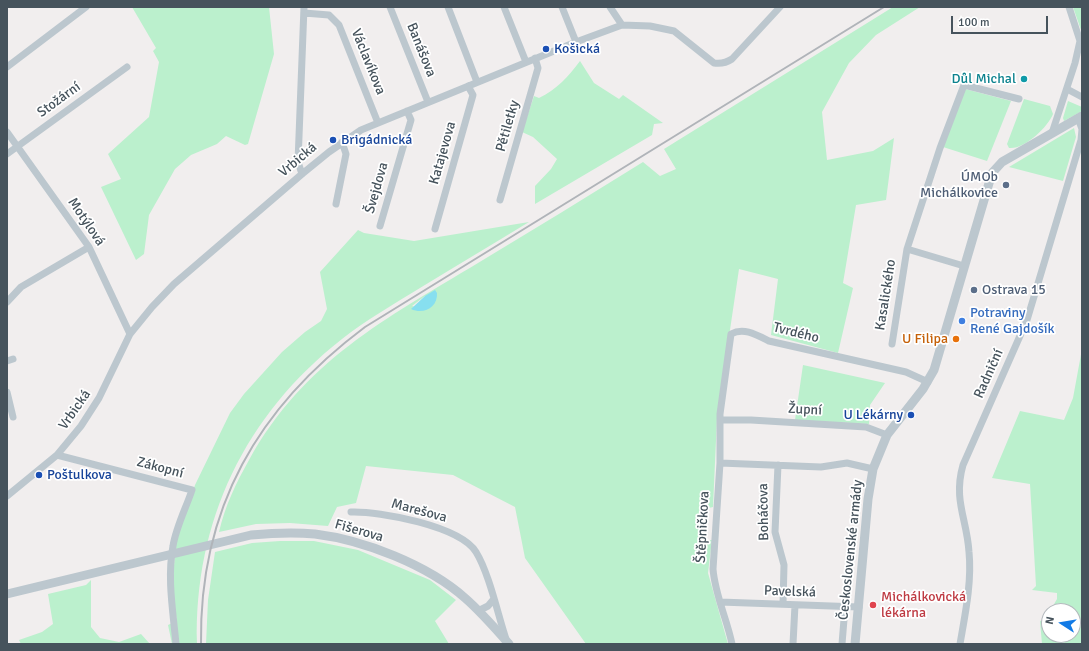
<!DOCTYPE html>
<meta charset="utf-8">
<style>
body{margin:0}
#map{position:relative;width:1089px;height:651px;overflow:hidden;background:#f1eeee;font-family:Signika,sans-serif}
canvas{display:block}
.frame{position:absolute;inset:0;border:8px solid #46535c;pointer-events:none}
.north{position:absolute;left:1041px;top:603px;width:40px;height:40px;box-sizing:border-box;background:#fff;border:1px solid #b5babe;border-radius:50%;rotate:282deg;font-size:11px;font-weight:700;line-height:16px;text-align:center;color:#46535c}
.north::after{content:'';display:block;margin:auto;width:14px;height:18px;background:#137be6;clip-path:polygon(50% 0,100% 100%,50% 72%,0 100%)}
.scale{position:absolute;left:951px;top:16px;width:97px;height:18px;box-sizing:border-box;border:2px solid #46535c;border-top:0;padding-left:5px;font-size:12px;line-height:14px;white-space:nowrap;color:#46535c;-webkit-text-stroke:3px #fff;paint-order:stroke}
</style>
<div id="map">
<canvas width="1089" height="651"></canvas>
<div class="frame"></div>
<div class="north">N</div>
<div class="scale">100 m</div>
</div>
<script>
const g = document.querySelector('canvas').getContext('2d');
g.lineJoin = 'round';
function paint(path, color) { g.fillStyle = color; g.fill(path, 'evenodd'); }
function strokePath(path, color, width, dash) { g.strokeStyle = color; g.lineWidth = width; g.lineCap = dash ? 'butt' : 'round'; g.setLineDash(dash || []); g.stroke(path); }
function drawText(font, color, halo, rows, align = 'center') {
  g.font = font + ' Signika,sans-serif'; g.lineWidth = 3.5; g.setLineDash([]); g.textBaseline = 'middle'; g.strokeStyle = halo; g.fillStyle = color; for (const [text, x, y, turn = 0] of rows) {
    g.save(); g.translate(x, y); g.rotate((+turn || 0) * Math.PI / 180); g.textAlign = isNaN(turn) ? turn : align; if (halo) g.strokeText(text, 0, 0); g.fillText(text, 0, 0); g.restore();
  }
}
paint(new Path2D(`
 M132,7H269L274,54L248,144L245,145L226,136L217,144L191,155L175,169L149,215L144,254L136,260L101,187L121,179L108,154L149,117L159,62L153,51L156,48Z
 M893,7H920L876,35L849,63L822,112L827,160L873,151L894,138L886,200L856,205L843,283L853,288L838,353L771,335L778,279L739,269L717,418L713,507L704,509V540H712L708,573L728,644H586L525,558L515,507L453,475L366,466L356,503L337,507L328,526L290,523L256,524L219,532C225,506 236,483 249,460C304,361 385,319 478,263C533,230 588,196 643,162L660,176L676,169L664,149ZM425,296L426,310L412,306Z
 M1073,7H1082V33Z
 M580,61L594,83L619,99L623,95L663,123L654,124L652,135L535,204V186L551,169L557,159L533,137L522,132L534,96L539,98C556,90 569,76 580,61Z
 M965,89L1011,101L987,161L943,147Z
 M1024,99L1050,106L1053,114C1048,127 1024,150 1009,148L1007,144Z
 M1068,101L1082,107V111L1064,121L1063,118Z
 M1074,128L1076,137L1063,181L1009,167Z
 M529,222C493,244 456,266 420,288C394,304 366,320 342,339C245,415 194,521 197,644H172L168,625L177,621L172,591L176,540L195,485L230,413L244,394L282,352L305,332L321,321L327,309L320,272L358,230L364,233L414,241Z
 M1082,349V644H1042L1040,621L1044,620L1049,612V635H1073V611H1050L1057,599V593L1032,590L1036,586L1030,484L992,478L1020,411L1064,420L1073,398Z
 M803,365L885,383L870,405L869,424L795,420Z
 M280,541H314L358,550L430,580L456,600L435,621L449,644H206L208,600L215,552L252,543Z
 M91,580V627L100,638L119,642L141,634L150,644H21L19,640L42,632L53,624L48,594L86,585Z`), '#bbf0cd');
paint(new Path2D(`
 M435,290L437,293C438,307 424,315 411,309L425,296Z`), '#87dfef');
strokePath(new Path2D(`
 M390,7L428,102
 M448,7L477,82
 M504,7L526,62
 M562,7L576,42
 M610,7L622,25
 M304,13L329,15L339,25L378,123
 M7,67L86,7
 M1067,89L1082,97
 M7,132L89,247L130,334
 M1052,133L1075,63L1080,41L1069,7
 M7,154L127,67
 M302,174L298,162L304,7
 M500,200L538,68L535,58
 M336,204L346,154L342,142
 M380,226L411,120L407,111
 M435,229L473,95L468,86
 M907,249L964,266
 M7,302L21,287L89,247
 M892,344L907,249L940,148L964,85L1019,99
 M7,361L13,359
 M7,392L13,417
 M720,420H751L866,427L887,435
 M57,455L192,490C186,508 176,527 173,546C167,578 173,611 176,644
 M720,463L821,467L847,463L873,469
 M778,465L775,532L784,565L783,604
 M7,496L57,455L81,426L99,398L130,334L152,307L174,284L302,174L329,152L361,130L576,42L622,25L650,26L674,31L714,63C721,64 726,63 732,59L780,7
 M351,512C380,511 460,526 476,552C489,573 498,615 506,639
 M720,602L859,607
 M478,611L488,606L493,600
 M732,644C727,619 715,595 713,569L720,463V414L731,334C744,327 757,335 769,341L906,372L928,382
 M793,644L795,605
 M842,644L845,607
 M960,644C965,615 972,582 969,552C967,519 953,500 963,465L1027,320L1081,140L1082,129L1078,118`), '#bcc7ce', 7);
strokePath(new Path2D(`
 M7,594L251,535C272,533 294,532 315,534C364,540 428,565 465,598C480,611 495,628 509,644
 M855,644L868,499L873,469L887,435L923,389L934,370L992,173L1002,162L1082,116`), '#bcc7ce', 9);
strokePath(new Path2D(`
 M201,644C199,508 258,407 365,327L884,7`), '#b0b4b9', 2);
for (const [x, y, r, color] of [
 [546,49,4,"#1a4fb4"],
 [1024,79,4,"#0f9aa8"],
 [333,140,4,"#1a4fb4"],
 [1006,185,4,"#5c6f8a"],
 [974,290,4,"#5c6f8a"],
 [962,321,4,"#3f7fe0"],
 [956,339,4,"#e8710a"],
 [911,415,4,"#1a4fb4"],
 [39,475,4,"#1a4fb4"],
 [873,605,4,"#e0444e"]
]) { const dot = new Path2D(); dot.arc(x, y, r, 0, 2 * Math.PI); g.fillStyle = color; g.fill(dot); strokePath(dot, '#fff', 1.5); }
drawText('14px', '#164399', '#fff', [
 ["Košická",554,49],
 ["Brigádnická",341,140],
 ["U Lékárny",903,415,"right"],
 ["Poštulkova",47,475]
], 'left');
drawText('14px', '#46535c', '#fff', [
 ["Banášova",421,50,68],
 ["Václavíkova",368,62,68],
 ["Stožární",59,100,-36],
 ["Pětiletky",508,126,-74],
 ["Katajevova",443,153,-74],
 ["Vrbická",298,160,-40],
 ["Švejdova",377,188,-74],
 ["Motýlová",86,222,56],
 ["Kasalického",886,295,-81],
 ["Tvrdého",796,333,14],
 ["Radniční",989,374,-66],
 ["Vrbická",75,410,-55],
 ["Župní",805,410,3],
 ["Zákopní",160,468,15],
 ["Marešova",419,511,15],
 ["Boháčova",764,512,-91],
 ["Štěpničkova",703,527,-87],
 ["Fišerova",359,531,16],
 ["Československé armády",851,550,-84],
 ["Pavelská",790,592,2]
]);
drawText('14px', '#0d838f', '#fff', [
 ["Důl Michal",1016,79]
], 'right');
drawText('14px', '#4e5e75', '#fff', [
 ["ÚMOb",998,177],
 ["Michálkovice",998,193],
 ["Ostrava 15",982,290,"left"]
], 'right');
drawText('14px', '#366cbe', '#fff', [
 ["Potraviny",970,313],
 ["René Gajdošík",970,329]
], 'left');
drawText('14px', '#c56008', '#fff', [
 ["U Filipa",948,339]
], 'right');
drawText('14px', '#be3a42', '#fff', [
 ["Michálkovická",881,597],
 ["lékárna",881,613]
], 'left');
</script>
